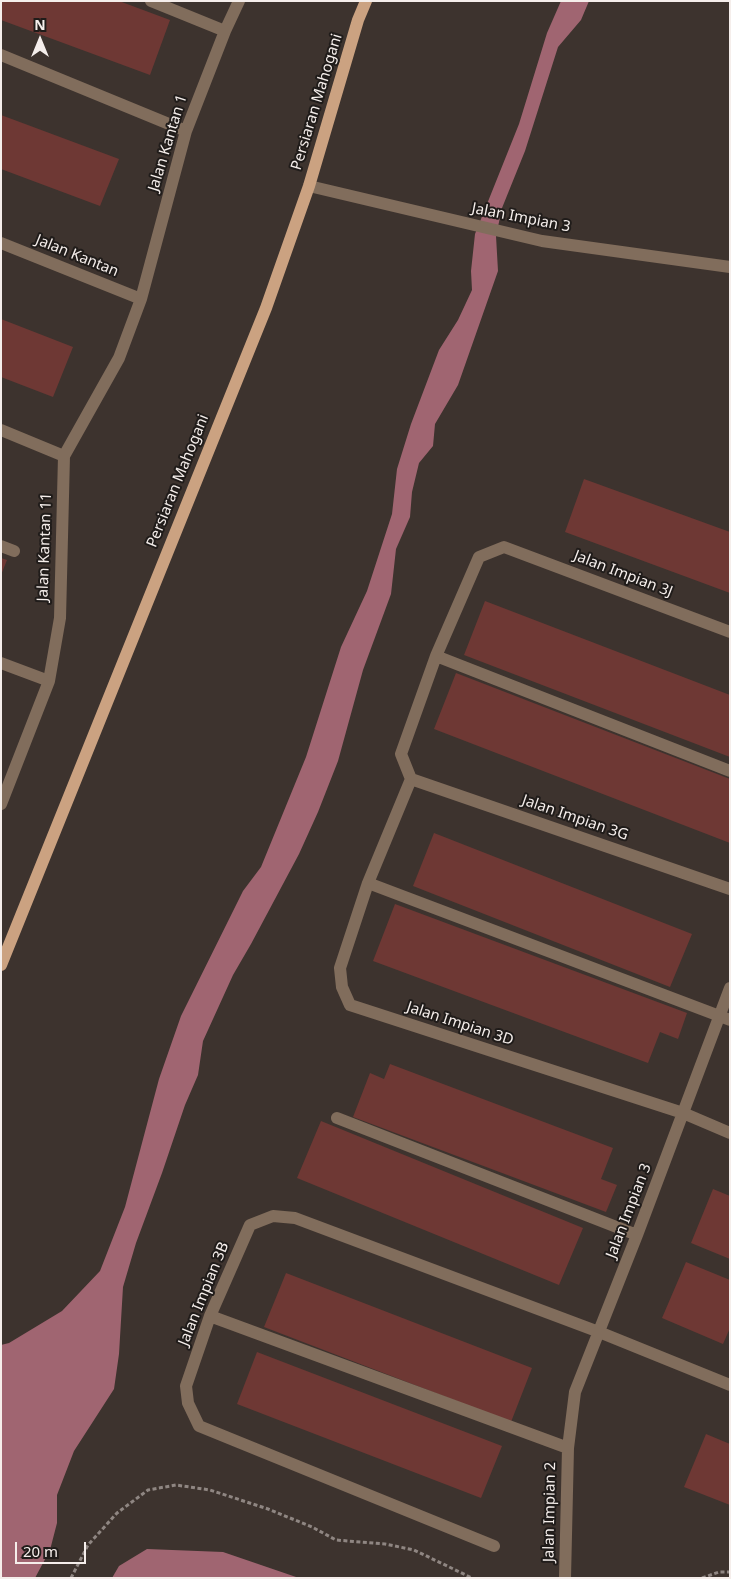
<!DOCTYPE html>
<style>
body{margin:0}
#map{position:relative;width:731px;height:1579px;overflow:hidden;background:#3d332e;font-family:"Noto Sans",sans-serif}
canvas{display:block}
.frame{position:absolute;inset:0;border:2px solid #f5eeeb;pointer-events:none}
.north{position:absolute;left:15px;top:15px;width:50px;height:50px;-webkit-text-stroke:4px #201c1a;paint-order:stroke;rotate:0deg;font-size:14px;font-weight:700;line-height:20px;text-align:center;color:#f5eeeb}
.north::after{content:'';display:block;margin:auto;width:18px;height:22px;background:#f5eeeb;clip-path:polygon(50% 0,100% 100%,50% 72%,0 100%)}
.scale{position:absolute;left:15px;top:1542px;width:71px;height:22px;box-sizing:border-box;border:2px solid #f5eeeb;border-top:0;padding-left:6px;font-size:15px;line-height:18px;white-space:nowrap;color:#f5eeeb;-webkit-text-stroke:4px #201c1a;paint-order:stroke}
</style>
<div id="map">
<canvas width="731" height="1579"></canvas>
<div class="frame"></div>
<div class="north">N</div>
<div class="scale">20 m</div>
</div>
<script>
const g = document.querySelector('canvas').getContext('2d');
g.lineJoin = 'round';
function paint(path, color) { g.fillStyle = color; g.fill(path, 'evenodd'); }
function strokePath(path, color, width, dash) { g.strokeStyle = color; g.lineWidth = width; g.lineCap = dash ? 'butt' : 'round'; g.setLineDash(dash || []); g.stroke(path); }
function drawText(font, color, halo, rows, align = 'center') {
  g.font = font + ' "Noto Sans",sans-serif'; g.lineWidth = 4; g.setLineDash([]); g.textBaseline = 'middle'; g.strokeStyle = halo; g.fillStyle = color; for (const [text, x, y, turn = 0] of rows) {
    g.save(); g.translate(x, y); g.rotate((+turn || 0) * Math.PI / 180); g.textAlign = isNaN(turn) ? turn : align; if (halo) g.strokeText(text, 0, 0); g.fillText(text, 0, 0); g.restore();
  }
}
paint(new Path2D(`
 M561,1H589L581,20L558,47L525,151L502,208L496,236L498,271L458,385L435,424L433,446L419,463L412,492L410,517L396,549L391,594L363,670L338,761L318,812L299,854L251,944L233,975L203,1041L198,1075L185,1105L162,1173L136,1243L123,1287L119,1354L114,1389L74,1451L57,1495V1523L50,1550L35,1578H1V1345L9,1343L62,1311L100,1271L125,1207L159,1079L181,1016L243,891L261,867L306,757L341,647L367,591L392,514L397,469L411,424L439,350L458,320L472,290L471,271L475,234L519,124L547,33Z
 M147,1549L223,1552L299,1578H112L119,1566Z`), '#a06571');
paint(new Path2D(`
 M1,1H119L170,20L150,75L1,20Z
 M1,115L119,159L100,206L1,169Z
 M1,319L73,347L53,397L1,377Z
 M584,479L730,532V593L565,532Z
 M1,558L7,560L1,575Z
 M485,601L730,695V757L464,655Z
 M456,673L730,779V843L434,729Z
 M434,833L692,934L670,987L413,886Z
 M395,904L687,1013L678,1039L660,1032L648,1063L373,961Z
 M390,1064L613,1148L601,1179L617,1185L606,1212L353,1117L370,1073L384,1079Z
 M321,1121L583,1228L559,1285L297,1178Z
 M713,1189L730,1196V1259L691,1243Z
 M686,1262L730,1280V1328L723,1344L662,1318Z
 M286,1273L532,1368L511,1422L264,1327Z
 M257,1352L502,1446L481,1498L237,1404Z
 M706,1434L730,1444V1505L684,1487Z`), '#6e3834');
strokePath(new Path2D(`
 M71,1578L88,1545L117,1513L148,1490L176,1485L210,1490L268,1509L312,1527L336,1540L385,1544L414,1550L472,1578
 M702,1578L719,1572H730`), '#8f8682', 3, [4, 2.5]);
strokePath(new Path2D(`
 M151,1L225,31
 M1,55L186,131
 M309,186L542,241L730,267
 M1,243L141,299
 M1,430L64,456
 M1,546L14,551
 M730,632L504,547L479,557L436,656L401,754L411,779L368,883L340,968L342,987L350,1005L683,1113L730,1133
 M436,656L730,771
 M1,663L49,681
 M411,779L730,889
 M1,804L49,681L60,618L64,456L119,358L141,299L186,131L225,31L239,1
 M368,883L730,1020
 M337,1118L637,1235
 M210,1316L568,1448
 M494,1546L199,1426L188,1403L186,1386L210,1316L250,1225L273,1216L295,1218L599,1332L730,1385
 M565,1578L568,1448L575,1392L637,1235L730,988`), '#816d5c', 12);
strokePath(new Path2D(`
 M1,965L266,308L309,186L358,20L366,1`), '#cba281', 12);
drawText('15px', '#f5eeeb', '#201c1a', [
 ["Persiaran Mahogani",317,102,-73],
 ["Jalan Kantan 1",168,143,-73],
 ["Jalan Impian 3",521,218,11],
 ["Jalan Kantan",77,256,22],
 ["Persiaran Mahogani",178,481,-68],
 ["Jalan Kantan 11",45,547,-88],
 ["Jalan Impian 3J",623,574,21],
 ["Jalan Impian 3G",575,818,19],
 ["Jalan Impian 3D",460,1024,18],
 ["Jalan Impian 3",629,1211,-69],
 ["Jalan Impian 3B",204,1294,-68],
 ["Jalan Impian 2",550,1512,-89]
]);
</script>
